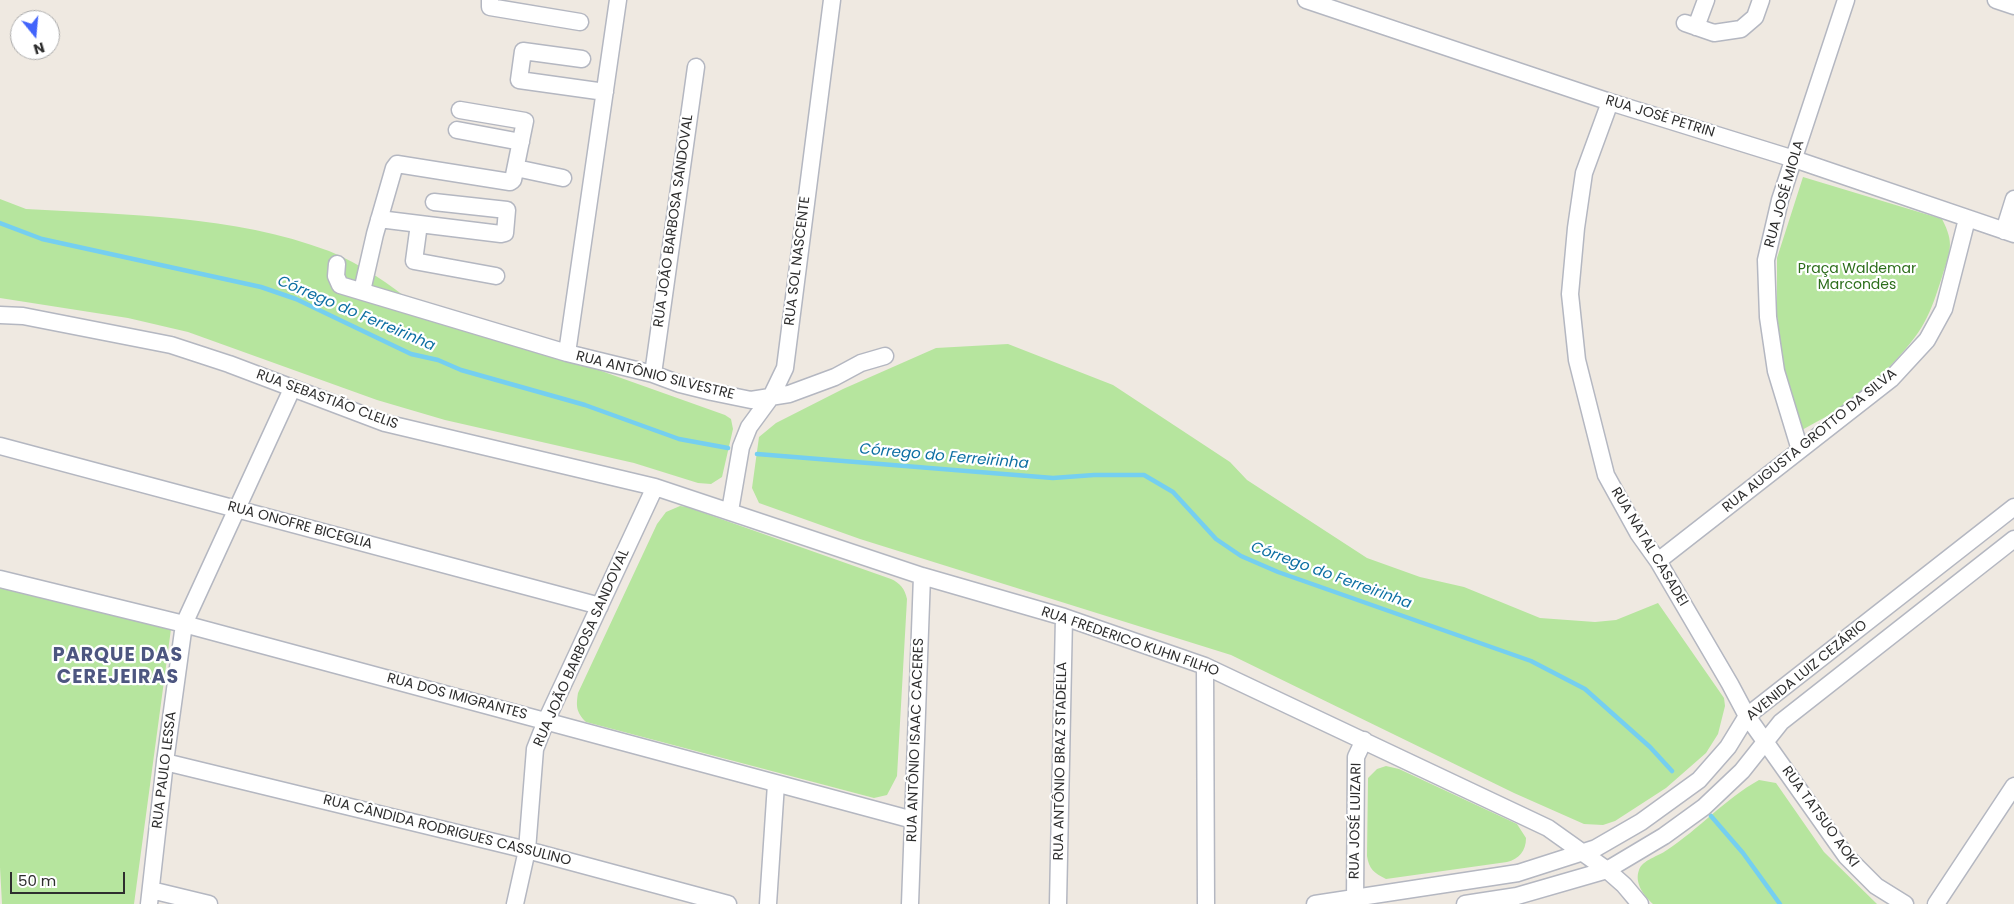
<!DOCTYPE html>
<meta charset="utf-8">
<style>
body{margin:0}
#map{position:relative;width:2014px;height:904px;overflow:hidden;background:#efe9e1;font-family:Poppins,sans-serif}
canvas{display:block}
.north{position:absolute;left:10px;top:10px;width:50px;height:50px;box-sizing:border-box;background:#fff;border:1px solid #ababab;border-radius:50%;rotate:163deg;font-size:14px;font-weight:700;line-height:20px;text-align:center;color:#2e2e2e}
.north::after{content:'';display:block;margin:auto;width:18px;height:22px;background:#4264fb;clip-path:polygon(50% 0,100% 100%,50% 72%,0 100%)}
.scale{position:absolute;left:10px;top:872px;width:115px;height:22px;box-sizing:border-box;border:2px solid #2e2e2e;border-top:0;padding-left:6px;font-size:15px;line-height:18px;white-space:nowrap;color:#2e2e2e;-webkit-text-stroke:4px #fff;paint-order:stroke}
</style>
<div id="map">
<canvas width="2014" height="904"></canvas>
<div class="north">N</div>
<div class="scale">50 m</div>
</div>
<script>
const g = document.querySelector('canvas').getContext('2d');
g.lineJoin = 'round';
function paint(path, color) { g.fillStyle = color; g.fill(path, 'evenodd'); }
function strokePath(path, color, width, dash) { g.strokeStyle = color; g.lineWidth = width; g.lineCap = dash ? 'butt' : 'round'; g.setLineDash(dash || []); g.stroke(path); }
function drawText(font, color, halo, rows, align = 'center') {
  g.font = font + ' Poppins,sans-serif'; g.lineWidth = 4.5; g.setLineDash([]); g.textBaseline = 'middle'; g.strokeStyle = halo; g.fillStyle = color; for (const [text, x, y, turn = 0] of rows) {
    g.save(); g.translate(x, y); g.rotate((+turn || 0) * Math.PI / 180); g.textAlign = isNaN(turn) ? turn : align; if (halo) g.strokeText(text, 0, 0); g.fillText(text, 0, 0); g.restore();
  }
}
paint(new Path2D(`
 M1803,177L1942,219C1955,244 1950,251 1942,277C1937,292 1932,309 1924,323C1912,346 1870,389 1849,403C1834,413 1817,421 1802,430L1784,368L1777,316V258Z
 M0,199L26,209C127,215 233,215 329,251C361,264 389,284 416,305L725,415L731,419L733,429L722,477L711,484L698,483L634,463L445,420L377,400L188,332L128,318L0,298Z
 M1008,344L1113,385L1230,462L1247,480L1367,558L1420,577L1464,587L1540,618L1595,622L1616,620L1658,603L1724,698L1725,706L1718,734L1706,753L1666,788L1615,821L1603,825L1584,824L1514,793L1231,655L860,539L759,503L752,488L759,437L776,423L843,389L936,348Z
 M680,506L687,507L891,579C900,583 905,589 907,599L897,776L887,795L874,798L586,722C576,712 576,706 578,693L657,524L666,512Z
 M0,586L171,629L134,904H2L0,867Z
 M1386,766L1399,769L1517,824L1526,838C1526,851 1519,859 1507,862L1386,879C1374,873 1369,869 1367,856L1368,778L1377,769Z
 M1759,780L1776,783L1824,852L1877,904H1653C1644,896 1634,883 1639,870C1642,860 1659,856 1667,850C1699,829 1725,799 1759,780Z`), '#b6e59e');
strokePath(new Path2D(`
 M0,223L42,239L261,287L296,299L411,354L438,360L461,370L585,405L679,439L728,448
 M757,454L1053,478L1094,475H1144L1173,492L1216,539L1241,556L1278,572L1531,661L1585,689L1650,747L1672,771
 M1711,816L1743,853L1780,904`), '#75cff0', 4.5);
const minor = new Path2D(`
 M490,0V7L580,22
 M1306,0L1610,102L1794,159L2014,234
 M1996,0L2014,6
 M1685,23L1714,33L1741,29L1755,17L1761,0
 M1696,27L1706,0
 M582,59L523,51L519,80L605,92
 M1610,102L1584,173L1576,228L1570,294L1577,360L1606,475L1638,533L1658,561L1730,684L1747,716L1846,856L1876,886L1905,904
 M457,130L521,142
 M516,168L563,178
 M379,219L501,234L505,233L507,210L434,202
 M419,224L414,261L496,276
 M2004,231L2014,199
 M337,264L336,276L340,285L567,353L653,374L680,384L712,392L751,400L789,394L835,377L861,363L885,356
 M362,291L375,234L394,168L397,164L510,182L513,180L525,121L460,110
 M0,315L23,316L171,345L229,364L385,423L655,487L922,576L1064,617L1205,666L1548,828L1607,870L1624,885L1640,904
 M567,353L618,0
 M653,374L696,67
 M0,446L600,606
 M1800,450L1776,371L1768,317L1766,260L1780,200L1846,0
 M730,511L741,447L749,427L771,397L785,368L832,0
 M1658,561L1891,379L1927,340L1944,309L1967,219
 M0,579L184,624L913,820
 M1205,666L1206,904
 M165,762L527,850L728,904
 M151,890L209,904
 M149,904L165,762L184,624L292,389
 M515,904L527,850L535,749L546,721L655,487
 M768,904L776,784
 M910,904L922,576
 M1058,904L1064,617
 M1315,904L1518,873L1596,848L1641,822L1699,780L1728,747L1747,716L2014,507
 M1355,904L1356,757L1364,740
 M1465,904L1517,896L1607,870L1664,836L1704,807L1742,771L1781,722L2014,539
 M1936,904L2014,786`);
strokePath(minor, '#b4b7c1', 19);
strokePath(minor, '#fff', 16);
drawText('14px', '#2e2e2e', '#fff', [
 ["RUA JOSÉ PETRIN",1660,117,17],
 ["RUA JOSÉ MIOLA",1785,194,-74],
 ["RUA JOÃO BARBOSA SANDOVAL",674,221,-82],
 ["RUA SOL NASCENTE",798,261,-83],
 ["RUA ANTÔNIO SILVESTRE",655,376,14],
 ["RUA SEBASTIÃO CLELIS",327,400,20],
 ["RUA AUGUSTA GROTTO DA SILVA",1810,441,-39],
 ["RUA ONOFRE BICEGLIA",300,526,15],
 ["RUA NATAL CASADEI",1649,547,59],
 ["RUA FREDERICO KUHN FILHO",1130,642,19],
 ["RUA JOÃO BARBOSA SANDOVAL",582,648,-66],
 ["AVENIDA LUIZ CEZÁRIO",1807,671,-39],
 ["RUA DOS IMIGRANTES",457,697,15],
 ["RUA ANTÔNIO ISAAC CACERES",916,740,-88],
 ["RUA ANTÔNIO BRAZ STADELLA",1061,761,-89],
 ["RUA PAULO LESSA",165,770,-83],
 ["RUA TATSUO AOKI",1820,817,54],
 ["RUA JOSÉ LUIZARI",1356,821,-89],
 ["RUA CÂNDIDA RODRIGUES CASSULINO",447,831,14]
]);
drawText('14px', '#2c6e1b', '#fff', [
 ["Praça Waldemar",1857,269],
 ["Marcondes",1857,285]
]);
drawText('italic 15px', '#0d6fa3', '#fff', [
 ["Córrego do Ferreirinha",356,314,23],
 ["Córrego do Ferreirinha",944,457,5],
 ["Córrego do Ferreirinha",1331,576,20]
]);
g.letterSpacing = '1px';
drawText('bold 19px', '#4d5680', '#fff', [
 ["PARQUE DAS",118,656],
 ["CEREJEIRAS",118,678]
]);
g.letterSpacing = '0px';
</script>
